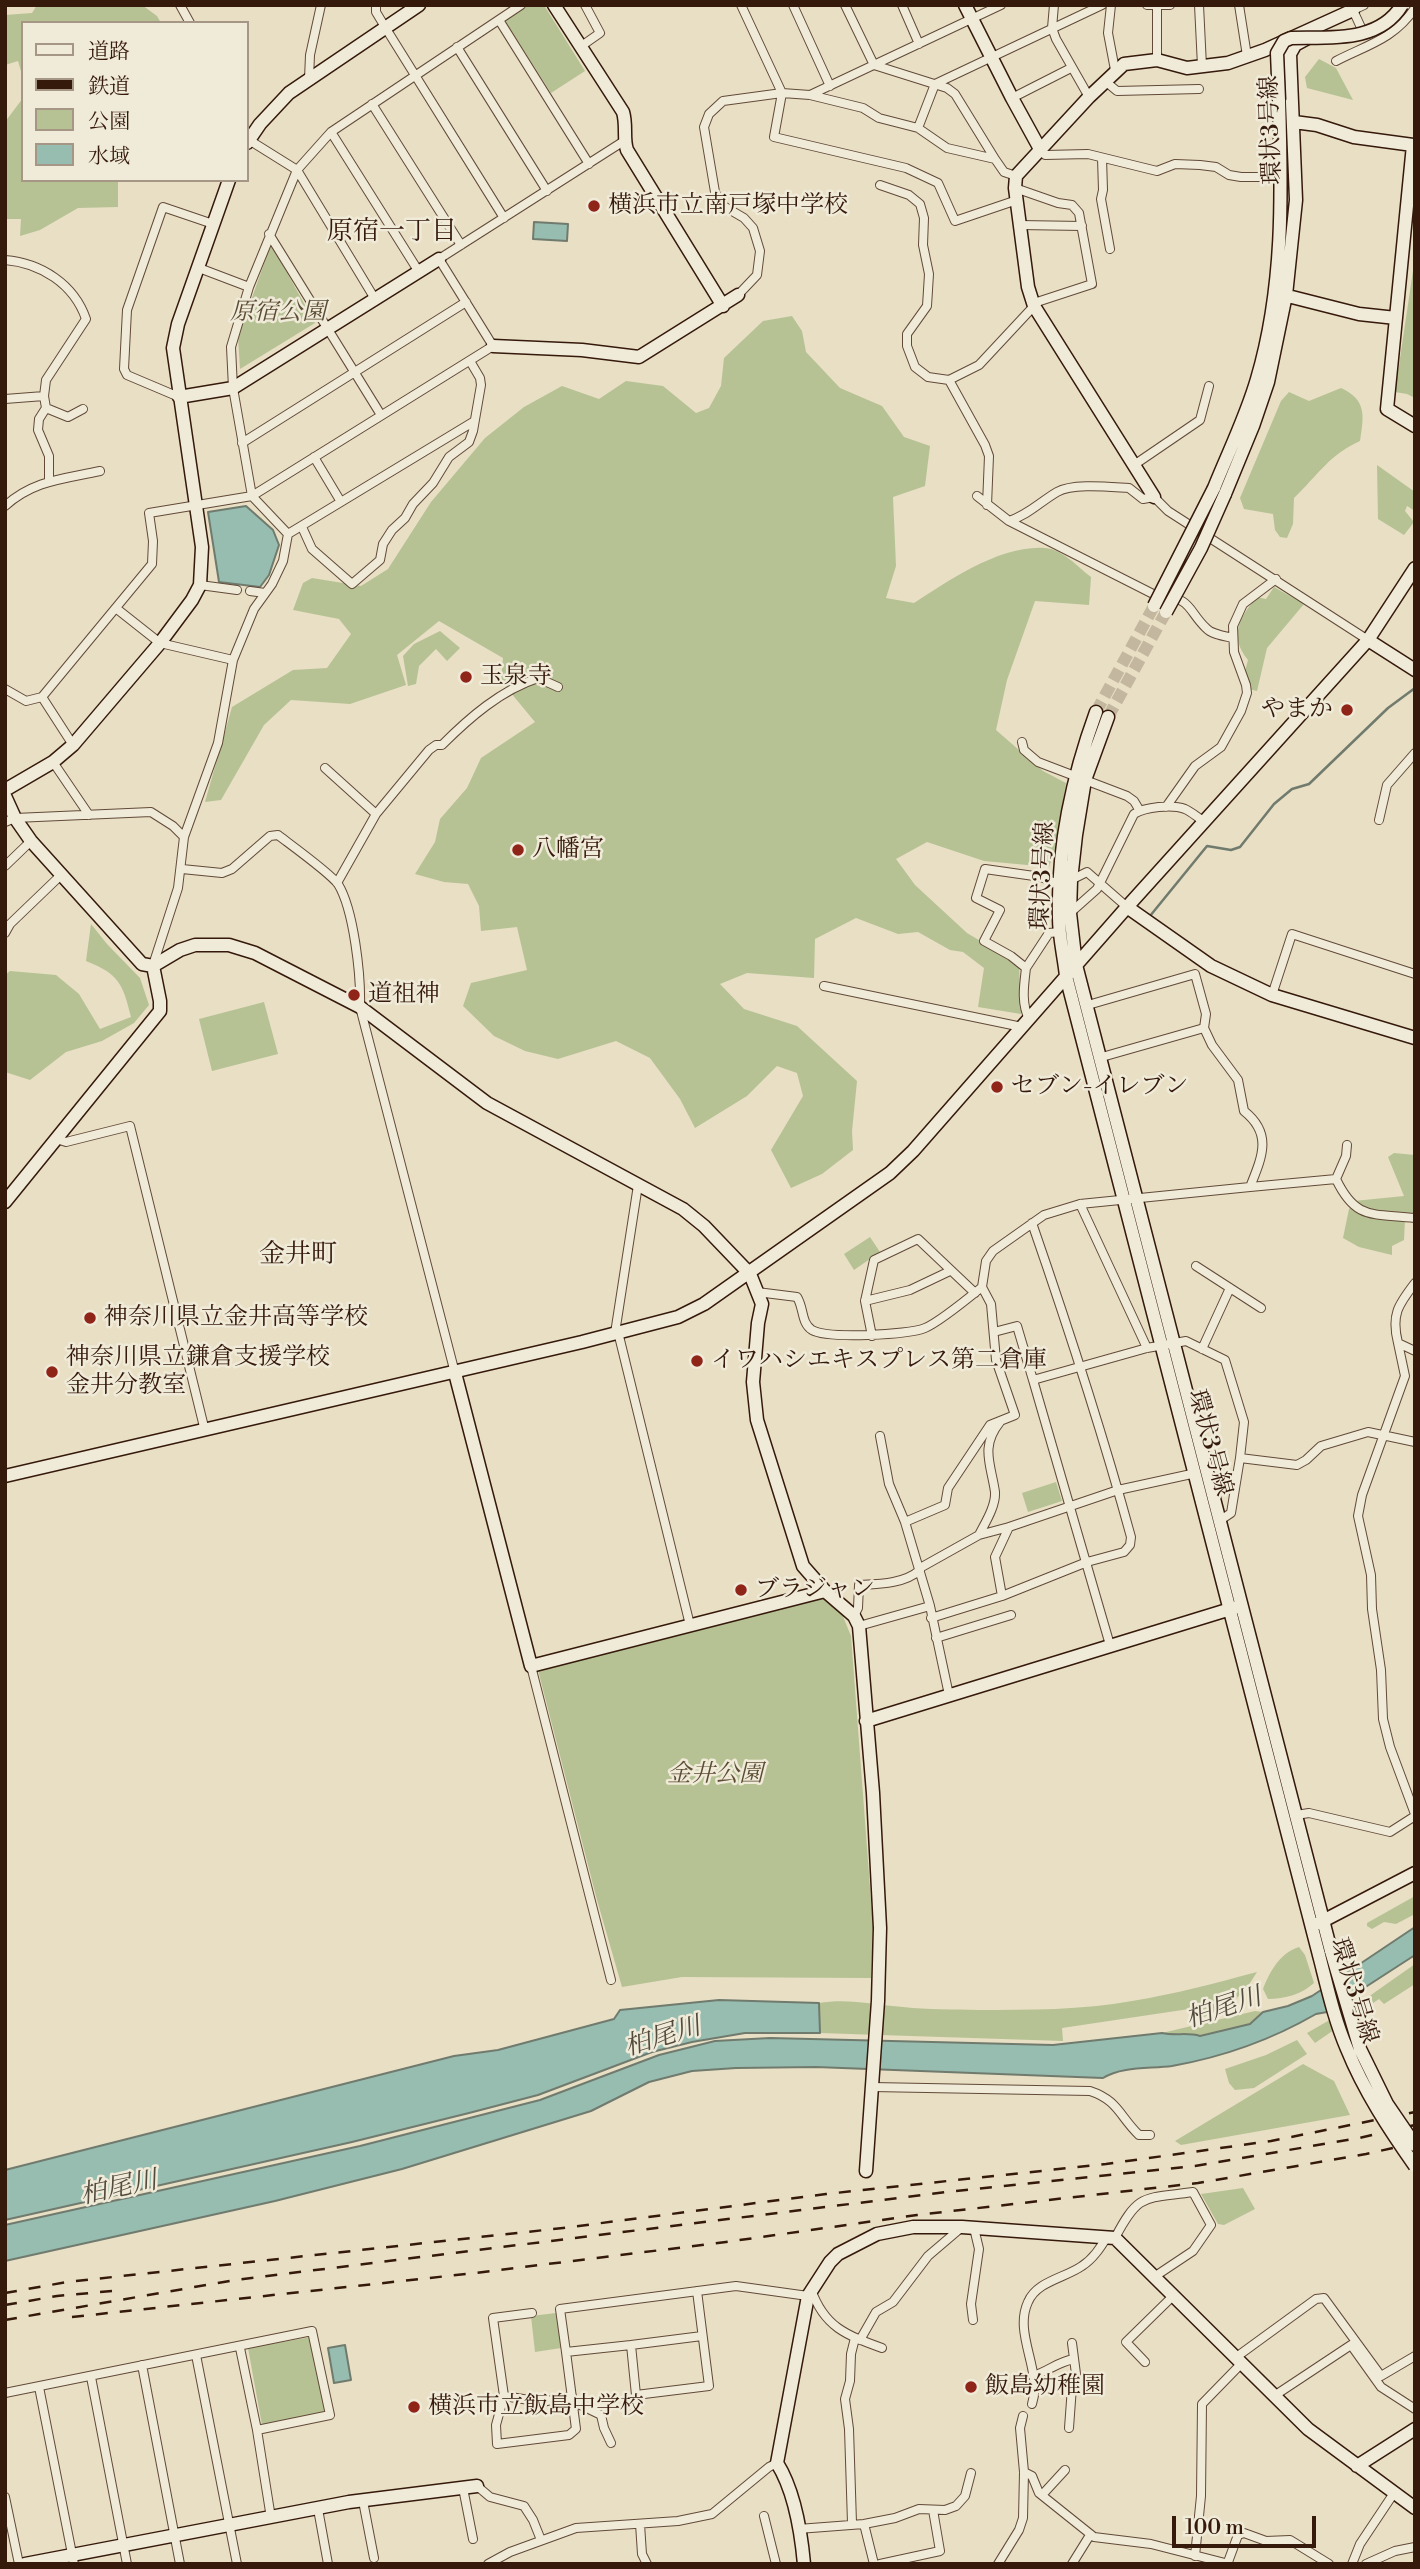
<!DOCTYPE html>
<meta charset="utf-8">
<style>
body{margin:0}
#map{position:relative;width:1420px;height:2569px;overflow:hidden;background:#e8dfc4;font-family:"Libre Bodoni","Noto Serif JP",serif}
canvas{display:block}
.frame{position:absolute;inset:0;border:7px solid #35190a;pointer-events:none}
.legend{position:absolute;left:21px;top:21px;width:228px;height:161px;box-sizing:border-box;background:#f0ead9;border:2px solid #a59686;margin:0;padding:9px 12px;list-style:none;font-size:21px;color:#35190a}
.legend li{display:flex;align-items:center;gap:14px;height:35px}
.legend b{width:35px;border:2px solid #a59686}
.scale{position:absolute;left:1172px;top:2516px;width:144px;height:32px;box-sizing:border-box;border:4px solid #35190a;border-top:0;padding-left:9px;font-size:21px;line-height:24px;white-space:nowrap;color:#35190a;-webkit-text-stroke:5px #f0ead9;paint-order:stroke}
</style>
<div id="map">
<canvas width="1420" height="2569"></canvas>
<div class="frame"></div>
<ul class="legend">
<li><b style="height:9px;background:#f0ead9"></b>道路</li>
<li><b style="height:9px;background:#35190a"></b>鉄道</li>
<li><b style="height:19px;background:#b6c294"></b>公園</li>
<li><b style="height:19px;background:#97bdb1"></b>水域</li>
</ul>
<div class="scale">100 m</div>
</div>
<script>
const g = document.querySelector('canvas').getContext('2d');
g.lineJoin = 'round';
function paint(path, color) { g.fillStyle = color; g.fill(path, 'evenodd'); }
function strokePath(path, color, width, dash) { g.strokeStyle = color; g.lineWidth = width; g.lineCap = dash ? 'butt' : 'round'; g.setLineDash(dash || []); g.stroke(path); }
function drawText(font, color, halo, rows, align = 'center') {
  g.font = font + ' "Libre Bodoni","Noto Serif JP",serif'; g.lineWidth = 5; g.setLineDash([]); g.textBaseline = 'middle'; g.strokeStyle = halo; g.fillStyle = color; for (const [text, x, y, turn = 0] of rows) {
    g.save(); g.translate(x, y); g.rotate((+turn || 0) * Math.PI / 180); g.textAlign = isNaN(turn) ? turn : align; if (halo) g.strokeText(text, 0, 0); g.fillText(text, 0, 0); g.restore();
  }
}
paint(new Path2D(`
 M37,5H142L157,16L161,23H23V78L18,61L5,65V15L32,13Z
 M529,5H544L585,71L551,93L504,19Z
 M1319,59L1336,68L1353,100L1307,88L1305,77Z
 M23,98V180H118V207L78,208L40,230L20,236L21,219H5V122Z
 M271,244L315,323L240,369L238,337Z
 M1415,257V398L1407,394L1395,392Z
 M792,316L802,331L806,352L840,388L882,406L904,437L930,446L925,486L893,497L896,566L886,598L914,603C950,580 1000,545 1045,548C1062,549 1078,567 1091,577L1089,605L1035,601L1007,680L996,730L1043,771L1066,783L1054,853L1049,867L984,861L927,842L896,859L915,885L967,933L1019,964L1021,1014L978,1007L984,968L963,952L950,950L918,932L898,934L856,918L815,939L814,978L747,973L720,984L744,1009L797,1026L857,1081L852,1131L853,1150L822,1174L791,1188L771,1150L803,1096L797,1073L777,1066L747,1096L695,1128L680,1099L650,1058L616,1041L558,1059L525,1051L494,1036L463,1006L471,983L527,970L517,927L481,931L479,906L468,884L444,882L415,874L435,842L440,819L467,788L481,758L535,722L501,681L503,658L439,621L397,655L406,685L350,704L291,700L264,725L221,800L205,802L232,707L293,670L327,668L351,634L339,619L293,610L303,583L312,578L361,586L388,569L431,502L485,438L524,407L562,386L599,399L626,381L663,386L696,413L709,408L721,386L724,358L763,321Z
 M1341,388C1367,400 1364,416 1360,441C1329,455 1318,475 1294,498L1293,524L1287,538L1280,537L1275,530L1273,514L1244,509L1240,498L1281,401L1289,392L1309,401Z
 M1377,465L1415,492V511L1407,506L1405,511L1414,522L1404,535L1378,519Z
 M1274,587L1304,604L1267,648L1257,691L1249,689L1245,671L1248,660C1228,635 1240,619 1256,597L1266,599Z
 M440,631L460,648L447,661L436,649L419,666L416,684L408,686L403,656L414,644Z
 M91,924L107,944L140,978L149,1005L134,1023L102,1041L66,1052L30,1080L5,1072V975L10,971L56,975L79,994L100,1029L131,1017C123,984 119,974 86,961Z
 M264,1002L278,1054L212,1071L199,1019Z
 M1394,1153L1415,1155V1217L1405,1219L1404,1240L1392,1246V1255L1359,1247L1343,1238L1349,1209L1354,1201L1404,1196L1388,1157Z
 M870,1237L880,1252L854,1270L844,1254Z
 M1056,1482L1062,1501L1028,1512L1022,1493Z
 M823,1597L842,1614L851,1636L873,1927L871,1978L682,1977L622,1987L597,1900L538,1670Z
 M1415,1896V1914L1396,1924L1384,1922L1372,1929L1367,1926V1923Z
 M1299,1947L1305,1955L1314,1983C1302,1994 1285,1999 1268,1999L1263,1989C1270,1971 1280,1953 1299,1947Z
 M1415,1964V1984L1384,2004L1379,1999L1315,2043L1307,2033L1361,2002Z
 M1257,1972C1239,2002 1226,2008 1194,2021L1189,2009L1062,2028L1063,2041L820,2033L819,2003C848,1998 875,2005 903,2007C928,2010 953,2009 978,2010C1028,2010 1083,2010 1132,2001C1175,1994 1216,1983 1257,1972Z
 M1255,2011L1263,2012L1250,2024L1199,2036C1189,2032 1176,2036 1162,2033Z
 M1297,2040L1307,2054L1254,2088L1235,2090L1229,2083L1225,2069L1266,2055Z
 M1303,2064L1334,2081L1350,2115L1181,2145L1175,2141Z
 M1243,2188L1255,2209L1224,2225L1218,2224L1201,2194Z
 M556,2313L561,2348L535,2352L531,2316Z
 M311,2337L326,2412L262,2425L248,2348Z`), '#b6c294');
const water = new Path2D(`
 M534,222L568,224L567,241L533,239Z
 M246,506L273,530L279,545L269,575L260,587L219,582L208,512Z
 M1415,1927V1955L1327,2012L1316,2014C1271,2040 1223,2057 1172,2066C1150,2069 1122,2066 1103,2078L816,2067L736,2068L692,2071L649,2082L591,2111L402,2169L275,2201L5,2261V2225L360,2146L540,2100L659,2055L715,2041L770,2038L1053,2045L1162,2033C1176,2036 1188,2032 1200,2036L1250,2024L1263,2012L1288,2006L1312,1996Z
 M719,2000L819,2003L820,2033H745L692,2042L652,2052L538,2095L469,2113L352,2142L5,2220V2170L454,2056L498,2050L614,2019L620,2010Z
 M345,2345L351,2380L334,2383L328,2348Z`);
paint(water, '#97bdb1');
strokePath(water, '#707b6e', 2);
strokePath(new Path2D(`
 M1150,916L1207,846L1231,850L1240,847L1274,804L1292,789L1309,784L1388,708L1415,688`), '#707b6e', 2.5);
strokePath(new Path2D(`
 M1096,712L1154,606
 M1108,717L1166,612`), '#c4b79f', 12, [12, 6]);
const street = new Path2D(`
 M180,5L190,23
 M376,5V12L385,27L504,218
 M741,5L782,93L774,137L906,168L938,183L955,221L1017,200
 M793,5L830,86
 M845,5L874,65L947,88L955,94L995,159
 M902,5L919,44
 M1054,5L1052,28L1056,39L1089,97
 M1111,5L1108,33L1115,70
 M1147,5H1170
 M1199,5L1202,66
 M1239,5L1247,56
 M1352,8L1364,34
 M1353,10L1364,5
 M499,20L589,164
 M457,47L547,191
 M580,47L600,33L585,5
 M1157,60V7
 M1336,61C1367,45 1394,39 1415,8
 M309,79L310,55L321,5
 M1105,81L1117,91L1199,89
 M810,95L1001,5
 M1012,98L1071,68
 M372,104L461,245
 M918,128L935,84L1102,5
 M331,132L419,272
 M249,140L297,170L375,299
 M1040,149L1045,155L1088,154L1157,171L1175,164L1200,165L1216,167L1229,175L1241,177H1281
 M1102,158L1103,190L1101,199L1110,249
 M880,185L909,195L920,204L924,218L923,245L929,274L927,306L907,334V346L915,367L928,377L949,380L979,365L1034,306
 M1015,188L1058,203L1072,205L1079,213L1092,284L1034,303
 M1020,225L1082,226
 M269,234L381,415
 M5,260C41,263 74,284 86,319L46,380L44,396L5,399
 M199,268L249,287
 M738,295L757,275L760,251L753,228L744,218L720,204L715,192L704,127L709,114L723,101L782,93L810,95L863,108L879,118L918,128L947,148L995,159L1004,172L1016,176
 M949,380L985,445L989,456L987,505
 M44,396L46,408L39,419L38,430L49,456V482
 M179,397L127,375L124,369L127,310L163,207L213,224
 M46,408L68,417L83,409
 M242,443L466,302
 M314,457L341,502
 M1134,465L1200,420L1209,386
 M977,496L1009,521L1161,598C1191,596 1188,611 1206,628C1211,634 1224,636 1233,638
 M5,506C34,480 64,479 100,471
 M1009,521C1028,515 1040,502 1057,492C1073,483 1110,487 1129,488L1143,499L1154,497L1168,511L1368,640
 M302,527L312,549L352,584L380,560L383,544L392,530L405,518L413,504L433,483L449,457L469,442L473,431L481,385L480,378L470,361
 M288,534L473,422
 M200,585L237,590
 M250,591L265,593
 M117,609L160,643L233,660
 M5,689L26,701L42,697L73,745
 M42,697L152,564L153,541L149,513L252,496L493,346L439,259L624,141
 M1022,742L1024,750L1038,762L1127,796L1134,801L1140,811
 M53,762L89,815
 M325,768L376,814
 M1166,807L1195,766L1221,747L1241,711L1247,693L1246,685L1234,652L1233,626L1243,604L1276,579
 M1379,820L1387,785L1415,753
 M5,822L15,818L151,812L173,826L184,837
 M5,866L31,841
 M182,869L222,873L232,869L270,836L278,835C291,845 330,873 338,884C354,910 361,976 360,1007L455,1373
 M1071,880L1087,872L1127,907
 M337,883L376,814L429,750L436,745H442C469,718 501,690 538,678L558,687
 M1060,883H1055L1041,877L985,869L976,898L1000,910L984,941L1011,956L1026,968L1049,933L1060,932
 M1070,913L1097,889L1134,814C1145,807 1172,804 1185,809C1192,812 1198,818 1205,822
 M5,933L10,924L61,875
 M153,965L178,888L184,837L218,743L233,660L254,609L272,584L283,561L288,534L252,496L233,388L231,347L249,287L297,170L331,132L521,5
 M1026,968C1024,985 1021,1003 1029,1019
 M824,986L1022,1027
 M1272,995L1292,934L1415,974
 M1102,1057L1204,1028
 M56,1139L66,1142L130,1126L205,1431
 M1336,1179C1356,1221 1373,1213 1415,1218
 M1250,1187L1336,1179L1346,1156L1347,1145
 M1080,1204L1147,1348
 M1196,1266L1261,1308
 M1415,1283C1398,1305 1391,1315 1398,1343L1415,1351
 M757,1292L797,1297C804,1308 801,1323 812,1330C827,1339 908,1335 925,1328C937,1323 971,1296 982,1287
 M865,1301L910,1290L950,1271
 M618,1332L690,1625
 M994,1332L1017,1326L1033,1380
 M615,1333L638,1185
 M872,1336L865,1301L874,1260L918,1239L975,1293
 M1398,1343L1405,1376L1362,1495L1358,1516L1371,1575L1372,1609L1381,1670L1383,1719L1390,1747L1415,1814
 M1202,1349L1230,1288
 M880,1436L889,1484L905,1522L930,1606L949,1695
 M1219,1521L1231,1513L1240,1458L1297,1465L1306,1460L1321,1446L1368,1432L1415,1442
 M905,1522L945,1505L948,1488L990,1425L1015,1415L996,1360L991,1304L982,1287L986,1261L993,1251L1044,1215L1080,1204L1250,1187C1262,1157 1273,1134 1244,1111L1238,1080L1212,1045L1204,1028L1206,1014L1195,974L1088,1005
 M979,1535L1009,1527
 M920,1568L979,1535C985,1523 996,1506 995,1492C991,1464 980,1447 1000,1422
 M1002,1596L995,1557L1009,1527L1118,1490L1196,1473
 M854,1616L858,1608L859,1585C879,1584 904,1584 920,1570
 M931,1618L1002,1596L1087,1562L1124,1552L1130,1545L1131,1537C1102,1431 1068,1327 1032,1223
 M859,1626L930,1606
 M936,1638L1011,1615
 M1110,1645L1033,1380L1147,1348L1186,1341L1225,1360L1244,1422L1240,1458
 M531,1666L611,1980
 M1296,1815L1309,1813L1390,1832L1415,1816
 M872,2087L1090,2091C1118,2100 1120,2117 1139,2135H1150
 M1115,2238C1139,2192 1144,2199 1193,2192L1211,2225L1193,2251L1154,2277
 M811,2289C824,2327 846,2335 882,2348
 M697,2291L709,2386L636,2395L631,2345L566,2352L560,2309L736,2286L808,2296
 M532,2313L493,2318L504,2396L496,2425L497,2444L569,2435L576,2429L566,2352
 M973,2320L971,2304L979,2249L974,2228
 M860,2340L876,2312L893,2302L928,2256L962,2227
 M631,2345L702,2336
 M240,2348L257,2430L271,2518
 M196,2355L237,2564
 M1235,2358L1316,2299L1324,2298L1381,2376L1415,2356
 M1145,2362L1126,2342L1173,2296
 M142,2365L180,2564
 M1033,2376C1049,2371 1057,2362 1074,2359
 M91,2377L127,2564
 M39,2387L74,2564
 M5,2393L312,2331L330,2415L257,2430
 M504,2396L542,2402L572,2396
 M1274,2396L1351,2345L1381,2387L1415,2409
 M572,2401L601,2415L604,2428L611,2443
 M1032,2404C1043,2371 1013,2334 1028,2302C1037,2281 1065,2278 1082,2266C1093,2259 1100,2248 1107,2237
 M1069,2428L1072,2387L1076,2374L1072,2343
 M1024,2472L1032,2476L1039,2493L1094,2537L1151,2544L1229,2564
 M477,2486L490,2497L524,2506L533,2520L541,2540
 M463,2488L473,2539
 M1042,2495L1065,2470
 M5,2497L19,2564
 M363,2501L374,2558
 M318,2509L328,2564
 M764,2516L776,2564
 M852,2523L849,2429L845,2399L850,2381L851,2354L855,2338
 M640,2524L642,2554L647,2564
 M864,2524L874,2564
 M798,2529L864,2524L895,2518L919,2509L945,2510L956,2506L965,2496L971,2473
 M1195,2556L1201,2496L1202,2404L1241,2364
 M1228,2562L1238,2535L1244,2533L1266,2541L1290,2540L1329,2564
 M488,2564L510,2552L576,2528L678,2521L712,2514L769,2467L777,2463
 M880,2564L940,2551L933,2510
 M998,2564L1019,2530L1023,2518L1024,2472L1020,2428L1023,2416
 M1072,2564L1090,2535
 M1352,2564L1360,2544L1394,2493
 M1366,2564L1395,2551L1415,2547`);
const secondary = new Path2D(`
 M554,5L623,112C627,125 623,138 627,150L723,306
 M965,5L1012,98L1040,149
 M1294,122L1317,125L1354,137L1413,145L1387,409L1415,426
 M247,143L260,124L289,93L419,5
 M1280,294L1359,314L1396,318
 M493,346L582,350L639,357L738,295
 M179,397L233,388L439,259
 M1214,488C1228,453 1246,417 1257,379C1284,288 1282,194 1279,100
 M1225,494L1253,426L1268,382L1286,295L1296,200L1290,54L1295,45L1308,38
 M1154,497L1034,306L1028,287L1015,188L1016,176L1089,97L1124,64L1157,60L1187,68L1228,63L1265,50L1353,10
 M1368,640L1415,670
 M1096,712C1072,778 1057,847 1059,918C1059,937 1064,957 1066,976L1319,1955
 M1108,717L1085,780L1076,835L1071,880L1070,913L1076,965L1331,1951
 M5,790L53,762L73,745L160,643L192,600L200,585L202,547L173,348L178,324L229,180
 M5,796L15,818L31,841L142,964L153,966L180,950L195,945H229L255,953L360,1007L487,1103L683,1209L704,1226L750,1274L762,1304L758,1323L753,1382L757,1420L803,1566L825,1591
 M1127,907L1211,966L1272,995L1415,1038
 M5,1202L160,1011V1001L153,966
 M455,1373L531,1666L825,1591L854,1616L859,1626L873,1793L880,1928L878,2001L866,2171
 M5,1476L582,1342L678,1317L704,1304L890,1173L913,1151L1127,907L1368,640L1415,568
 M866,1721L1237,1607
 M1319,1923L1415,1873
 M1357,2466L1415,2429
 M25,2564L349,2502L477,2486
 M804,2564C801,2531 794,2490 777,2463L808,2296L830,2262L838,2254L877,2234L913,2227H962L1115,2238L1308,2429L1415,2508`);
strokePath(street, '#624a38', 10);
strokePath(secondary, '#35190a', 15);
strokePath(street, '#f0ead9', 8);
strokePath(secondary, '#f0ead9', 12);
strokePath(new Path2D(`
 M5,2293L67,2282L563,2228L826,2194L1106,2164L1271,2141L1415,2112
 M5,2305L57,2296L123,2290
 M72,2317L475,2273L726,2242L917,2215L1198,2183L1366,2154L1415,2143
 M5,2320L235,2280L955,2191L1195,2166L1359,2138L1415,2125`), '#35190a', 2.5, [12, 12]);
const secondaryBridge = new Path2D(`
 M1279,100L1277,53L1284,41L1291,38C1330,37 1379,43 1402,5
 M1154,606L1214,488
 M1166,612L1201,548L1225,494
 M1331,1951L1360,2049L1387,2104L1415,2145
 M1319,1955C1327,1986 1334,2019 1347,2049C1364,2091 1389,2129 1415,2166`);
strokePath(secondaryBridge, '#35190a', 15, []);
strokePath(secondaryBridge, '#f0ead9', 12);
for (const [x, y, r, color] of [
 [594,206,7,"#8f2418"],
 [466,677,7,"#8f2418"],
 [1347,710,7,"#8f2418"],
 [518,850,7,"#8f2418"],
 [354,995,7,"#8f2418"],
 [997,1087,7,"#8f2418"],
 [90,1318,7,"#8f2418"],
 [697,1361,7,"#8f2418"],
 [52,1372,7,"#8f2418"],
 [741,1590,7,"#8f2418"],
 [971,2387,7,"#8f2418"],
 [414,2407,7,"#8f2418"]
]) { const dot = new Path2D(); dot.arc(x, y, r, 0, 2 * Math.PI); g.fillStyle = color; g.fill(dot); strokePath(dot, '#f0ead9', 2.5); }
drawText('24px', '#35190a', '#f0ead9', [
 ["環状3号線",1272,130,-92],
 ["環状3号線",1044,876,-87],
 ["環状3号線",1209,1443,75],
 ["環状3号線",1353,1991,73]
]);
drawText('24px', '#35190a', '#f0ead9', [
 ["横浜市立南戸塚中学校",608,206],
 ["玉泉寺",480,677],
 ["やまか",1333,710,"right"],
 ["八幡宮",532,850],
 ["道祖神",368,995],
 ["セブン-イレブン",1011,1087],
 ["神奈川県立金井高等学校",104,1318],
 ["神奈川県立鎌倉支援学校",66,1358],
 ["金井分教室",66,1386],
 ["イワハシエキスプレス第二倉庫",711,1361],
 ["ブラジャン",755,1590],
 ["飯島幼稚園",985,2387],
 ["横浜市立飯島中学校",428,2407]
], 'left');
drawText('italic 24px', '#5c4c33', '#f0ead9', [
 ["原宿公園",278,313],
 ["金井公園",715,1775]
]);
drawText('26px', '#35190a', '#f0ead9', [
 ["原宿一丁目",392,233],
 ["金井町",298,1256]
]);
drawText('italic 26px', '#524a3c', '#f0ead9', [
 ["柏尾川",1224,2009,-18],
 ["柏尾川",663,2038,-17],
 ["柏尾川",119,2189,-12]
]);
</script>
